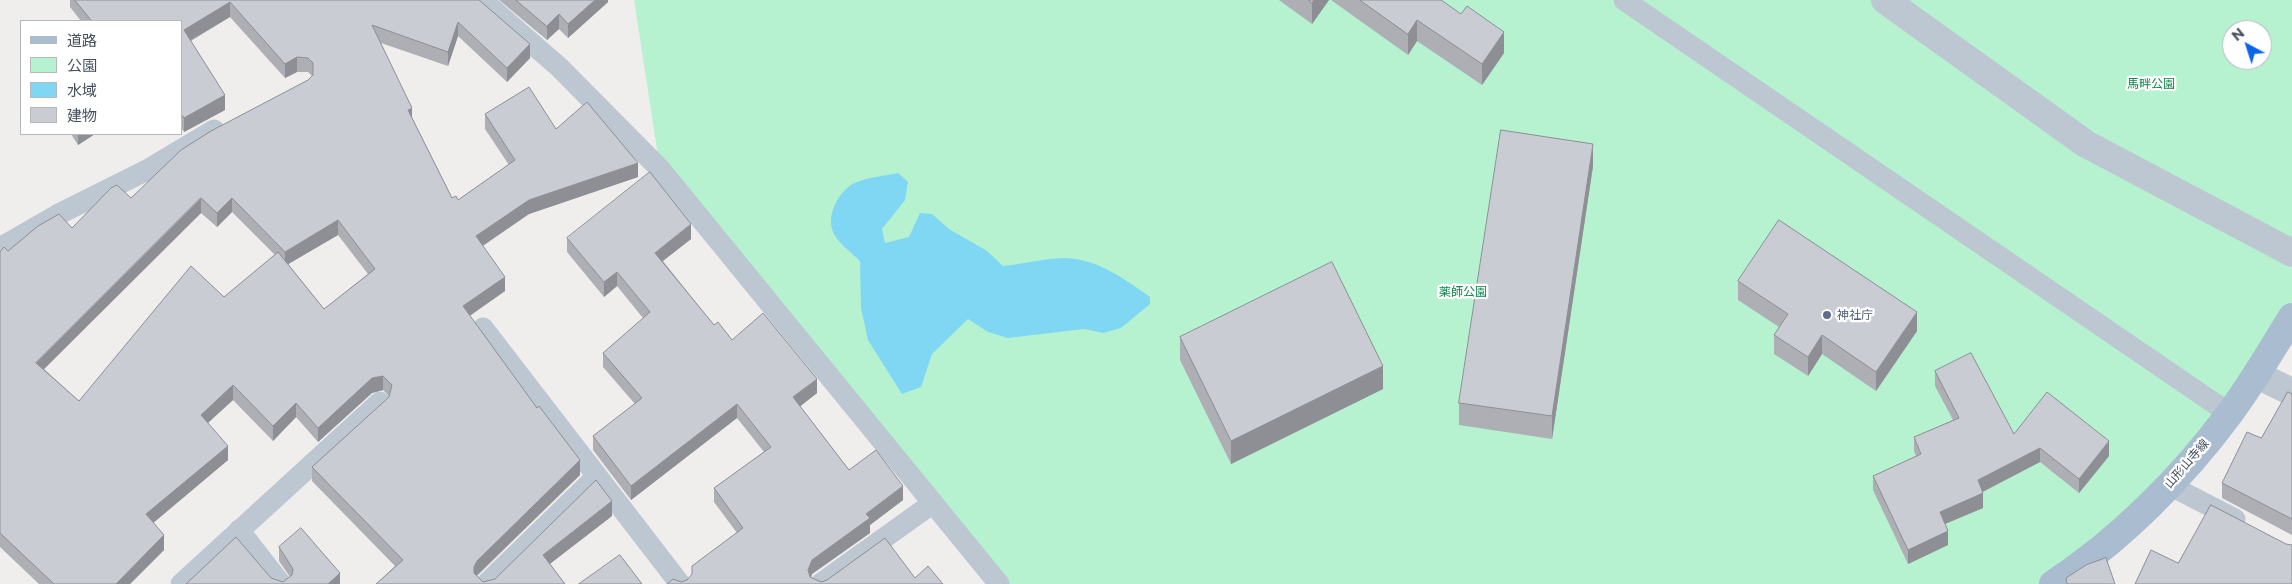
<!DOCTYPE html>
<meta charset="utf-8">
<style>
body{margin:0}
#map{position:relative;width:2292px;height:584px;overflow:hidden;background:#f0eded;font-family:Montserrat,"Noto Sans JP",sans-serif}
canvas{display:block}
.legend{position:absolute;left:20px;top:20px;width:162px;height:115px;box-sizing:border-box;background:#fff;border:1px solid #b4b9be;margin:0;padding:6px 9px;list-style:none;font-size:15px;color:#44505c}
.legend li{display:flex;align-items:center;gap:10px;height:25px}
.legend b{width:25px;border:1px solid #b4b9be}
.north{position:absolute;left:2222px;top:20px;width:50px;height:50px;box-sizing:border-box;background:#fff;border:1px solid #b4b9be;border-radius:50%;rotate:320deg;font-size:14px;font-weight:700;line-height:20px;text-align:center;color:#44505c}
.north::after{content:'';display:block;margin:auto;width:18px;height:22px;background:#0a65ee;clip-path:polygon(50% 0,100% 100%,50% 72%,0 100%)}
</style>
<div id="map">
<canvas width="2292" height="584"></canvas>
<ul class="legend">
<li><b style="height:6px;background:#aabccf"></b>道路</li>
<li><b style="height:14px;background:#b7f2d0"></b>公園</li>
<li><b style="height:14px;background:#80d7f3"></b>水域</li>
<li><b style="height:14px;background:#c9ccd3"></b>建物</li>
</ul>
<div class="north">N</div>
</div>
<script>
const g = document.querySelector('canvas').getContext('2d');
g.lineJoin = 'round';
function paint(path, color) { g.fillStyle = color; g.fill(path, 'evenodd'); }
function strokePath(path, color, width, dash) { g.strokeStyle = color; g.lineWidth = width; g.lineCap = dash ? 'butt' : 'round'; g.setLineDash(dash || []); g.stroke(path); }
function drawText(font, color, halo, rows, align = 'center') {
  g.font = font + ' Montserrat,"Noto Sans JP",sans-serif'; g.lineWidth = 4.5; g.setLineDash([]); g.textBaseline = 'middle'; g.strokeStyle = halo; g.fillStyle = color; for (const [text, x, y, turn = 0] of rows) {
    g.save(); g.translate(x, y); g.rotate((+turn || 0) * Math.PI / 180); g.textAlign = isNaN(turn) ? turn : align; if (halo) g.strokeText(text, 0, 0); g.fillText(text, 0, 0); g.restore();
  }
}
paint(new Path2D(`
 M634,0H2292V317L2230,414L2047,584H999L660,169ZM2232,30H2262V60H2232Z`), '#b7f2d0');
paint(new Path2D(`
 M898,173L908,182L905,200L882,229L885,243L909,237L920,213L932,214L949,229L987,251L1003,266C1024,264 1045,258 1066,258C1097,259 1125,279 1150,297V304L1121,328L1103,333L1084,329L1008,338L988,332L968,319L932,354L921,387L902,394L868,340L861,308L860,261C851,252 835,241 832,229C827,212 841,188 857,182C869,177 885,176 898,173Z`), '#80d7f3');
strokePath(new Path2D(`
 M482,0L559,67L660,169L999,584
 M1624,0L2230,414
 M0,248L57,215L147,170L214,130
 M483,328L597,476
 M2169,485L2235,519
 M239,530L281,584
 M181,584L380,402
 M486,584L597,476L680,584
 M820,584L933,503`), '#bcc7d1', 21);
strokePath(new Path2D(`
 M1885,0L2086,144L2292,253
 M2257,375L2292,392`), '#bcc7d1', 28);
strokePath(new Path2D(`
 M2053,584C2119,541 2183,477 2230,413C2253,382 2272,349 2292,317`), '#aabccf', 28);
paint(new Path2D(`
 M70,0H479L530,58L507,82L458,36L448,66L381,43L412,118L452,198L458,200L509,165L485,129V114L556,129L638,177L529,214L483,246L505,291L470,316L580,475L477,576L483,582L495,579L612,516L550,564L565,584H376L395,566L312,481V467L389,397V396L383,390L372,393L318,442L296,417L273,441L233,400L208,423L228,460L153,523L164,550L130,584H39L0,547V252L8,251L72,228L131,198L308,80L312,76L308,72H297L285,78L230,17L191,41L225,110L184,132L181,128V21H81L70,7ZM232,212L275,255L224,297L79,401L44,369L201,213L217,227ZM338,235L368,274L324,309L288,264Z
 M499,0H608V2L568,38L559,29L547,40Z
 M1279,0H1329L1312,24Z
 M1331,0H1441L1504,53L1482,85L1417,41L1408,55Z
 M71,134H95L78,145Z
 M1593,166L1552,439L1459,425V403Z
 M567,238L691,239L663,261L714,325L732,340L817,393L800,406L849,470L903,500L870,525V533L812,574L811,577L821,582L915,578L943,584L681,582L687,580L737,533L714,502V488L764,452L737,418L631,500L593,450V436L635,404L603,367V353L643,318L617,286L604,297L567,252Z
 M1738,281L1917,331L1876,391L1822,354L1808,376L1774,354V335L1779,327L1738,300Z
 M1180,337L1383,389L1231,464L1180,360Z
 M1935,371L2014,434L2109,456L2079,493L2040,462L1983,492V508L1945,524L1948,545L1908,564L1873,490V476L1916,456L1914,451V437L1953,420L1935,386Z
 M2292,394V535L2222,498V483L2261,438Z
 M279,547L340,584H186L283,582L290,577L279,561Z`), '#adafb5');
paint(new Path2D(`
 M595,0H608V2L568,38V24Z
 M1314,0H1329L1312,24V3Z
 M230,2V17L184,44V30Z
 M559,14V29L547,40V26Z
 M1417,20V41L1408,55V34Z
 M458,22V36L448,66V52Z
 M1504,32V53L1482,85V64Z
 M530,44V58L507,82V68Z
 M297,57V72L285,78V64Z
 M225,95V110L184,132V118Z
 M412,108V122L408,110Z
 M78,134H95L78,145Z
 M1593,144V166L1552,439V416Z
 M638,163V177L529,214L476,250V236L529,200Z
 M201,198V213L36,377V363Z
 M232,198V212L217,227V213Z
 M338,220V235L285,266V252Z
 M691,224V239L655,267V253Z
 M617,272V286L604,297V282Z
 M505,277V291L463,320V306Z
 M1917,312V331L1876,391V372Z
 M1822,335V354L1808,376V357Z
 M1383,366V389L1231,464V441Z
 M383,376V390L372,393L318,442V428L372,378Z
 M817,379V393L793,412V397Z
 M233,385V400L201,429V415Z
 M296,403V417L273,441V426Z
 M737,404V418L631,500V486Z
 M2109,441V456L2079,493V479Z
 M228,446V460L146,529V514Z
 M2040,448V462L1978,494V480Z
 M580,460V475L477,575L474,581V567L477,561Z
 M903,486V500L870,525V533L812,574L808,584V570L812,560L866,514Z
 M1983,493V508L1940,526V512Z
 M612,501V516L543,569V555Z
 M1948,531V545L1908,564V550Z
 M164,535V550L130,584H116Z
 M340,573V584H328Z`), '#8d8f94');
const building = new Path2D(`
 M75,0H479L530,44L507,68L458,22L448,52L372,25L412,108L408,110L452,198L456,196L458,200L515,160L485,114L529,87L556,129L587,102L638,163L529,200L476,236L505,277L463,306L537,408L539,406L580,460L477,561L474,567V573L483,582L495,579L596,480L612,501L543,555L565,584H376L403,560L312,467L389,397L392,385L383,376L372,378L318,428L296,403L273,426L233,385L201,415L228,446L146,514L164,535L116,584H54L0,533V252L4,247L8,251L38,226L59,214L72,228L111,188L117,185L131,198L181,150L211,131L308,80L313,75V63L308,58L297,57L285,64L230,2L184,30L225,95L184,118L181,114V21H92ZM201,198L217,213L232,198L285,252L338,220L375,269L324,309L278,252L224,297L191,266L79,401L36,363Z
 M516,0H595L568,24L559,14L547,26Z
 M1309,0H1314L1312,3Z
 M1360,0H1441L1461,14L1467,6L1504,32L1482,64L1417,20L1408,34Z
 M1501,130L1593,144L1552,416L1459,403Z
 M650,172L691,224L655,253L714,325L718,322L732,340L763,313L817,379L793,397L849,470L876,450L903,486L866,514L870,518L812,560L808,570L810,577L821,582L827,580L885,538L915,578L928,566L943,584H667L673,579L681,582L687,580L692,574V566L743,528L714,488L771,447L737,404L631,486L593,436L642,398L603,353L650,312L617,272L604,282L567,238Z
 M1779,220L1917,312L1876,372L1822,335L1808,357L1774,335L1788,314L1738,281Z
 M1332,262L1383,366L1231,441L1180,337Z
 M1971,353L2014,434L2047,392L2109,441L2079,479L2040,448L1978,480L1983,493L1940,512L1948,531L1908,550L1873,476L1921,454L1914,437L1959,418L1935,371Z
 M2288,392L2292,394V519L2222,483L2247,432L2261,438Z
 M2211,505L2286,544L2292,545V584H2135L2151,550L2178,563Z
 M301,528L340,573L328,584H186L236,537L271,578L283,582L292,575L293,569L279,547Z
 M620,555L642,584H579Z
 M2106,558L2115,584H2067L2066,578L2086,565Z`);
paint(building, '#c9ccd3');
strokePath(building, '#8d8f94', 1);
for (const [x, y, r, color] of [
 [1827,315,5,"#5c6f8a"]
]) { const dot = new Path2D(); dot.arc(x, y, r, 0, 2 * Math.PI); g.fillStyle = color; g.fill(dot); strokePath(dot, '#fff', 2); }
drawText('12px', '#0f844d', '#fff', [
 ["馬畔公園",2151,84],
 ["薬師公園",1463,292]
]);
drawText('12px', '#4e5e75', '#fff', [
 ["神社庁",1837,315]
], 'left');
drawText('12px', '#44505c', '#fff', [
 ["山形山寺線",2187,464,-49]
]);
</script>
